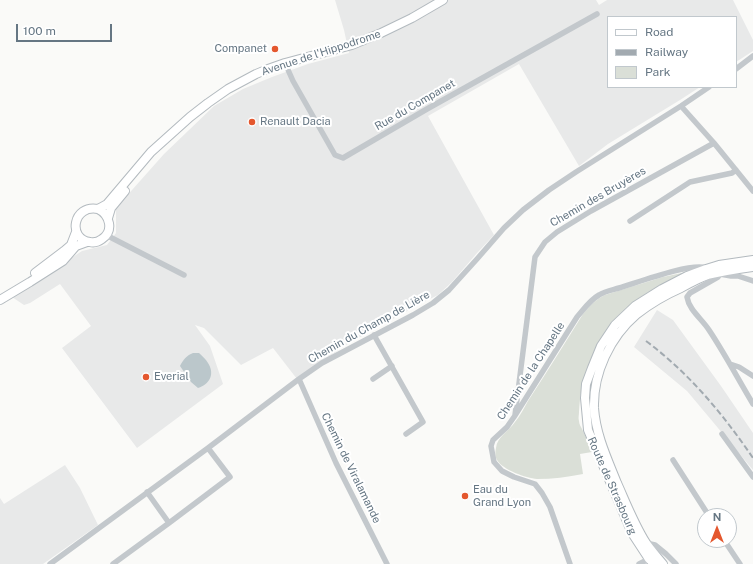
<!DOCTYPE html>
<meta charset="utf-8">
<style>
body{margin:0}
#map{position:relative;width:753px;height:564px;overflow:hidden;background:#fafaf8;font-family:"Public Sans",sans-serif}
canvas{display:block}
.legend{position:absolute;left:607px;top:16px;width:130px;height:72px;box-sizing:border-box;background:#fff;border:1px solid #c1c8cd;margin:0;padding:5px 7px;list-style:none;font-size:12px;color:#657683}
.legend li{display:flex;align-items:center;gap:8px;height:20px}
.legend b{width:20px;border:1px solid #c1c8cd}
.north{position:absolute;left:697px;top:508px;width:40px;height:40px;box-sizing:border-box;background:#fff;border:1px solid #c1c8cd;border-radius:50%;rotate:0deg;font-size:11px;font-weight:700;line-height:16px;text-align:center;color:#657683}
.north::after{content:'';display:block;margin:auto;width:14px;height:18px;background:#e4572e;clip-path:polygon(50% 0,100% 100%,50% 72%,0 100%)}
.scale{position:absolute;left:16px;top:24px;width:96px;height:18px;box-sizing:border-box;border:2px solid #657683;border-top:0;padding-left:5px;font-size:12px;line-height:14px;white-space:nowrap;color:#657683;-webkit-text-stroke:3px #fff;paint-order:stroke}
</style>
<div id="map">
<canvas width="753" height="564"></canvas>
<ul class="legend">
<li><b style="height:5px;background:#fff"></b>Road</li>
<li><b style="height:5px;background:#a2aab0"></b>Railway</li>
<li><b style="height:11px;background:#dadfd7"></b>Park</li>
</ul>
<div class="north">N</div>
<div class="scale">100 m</div>
</div>
<script>
const g = document.querySelector('canvas').getContext('2d');
g.lineJoin = 'round';
function paint(path, color) { g.fillStyle = color; g.fill(path, 'evenodd'); }
function strokePath(path, color, width, dash) { g.strokeStyle = color; g.lineWidth = width; g.lineCap = dash ? 'butt' : 'round'; g.setLineDash(dash || []); g.stroke(path); }
function drawText(font, color, halo, rows, align = 'center') {
  g.font = font + ' "Public Sans",sans-serif'; g.lineWidth = 4; g.setLineDash([]); g.textBaseline = 'middle'; g.strokeStyle = halo; g.fillStyle = color; for (const [text, x, y, turn = 0] of rows) {
    g.save(); g.translate(x, y); g.rotate((+turn || 0) * Math.PI / 180); g.textAlign = isNaN(turn) ? turn : align; if (halo) g.strokeText(text, 0, 0); g.fillText(text, 0, 0); g.restore();
  }
}
paint(new Path2D(`
 M335,0H596L599,5L607,0H733L753,40V51L736,62V17H608V87H700L680,100L608,144L579,166L519,64L428,116L494,235L477,253L452,282L438,295L418,305L346,345L297,379L273,348L241,365L204,328L195,325L210,346L223,384L137,448L62,348L91,326L60,284L30,303L24,305L12,297L82,251L107,245L116,233V208L164,154L214,106L243,89L272,77L308,64L349,53L344,30Z
 M657,310L673,320L721,386L753,433V470L713,422L687,391L634,347Z
 M65,465L80,488L98,525L43,564H0V498L4,504Z`), '#e8e9e9');
paint(new Path2D(`
 M691,271C637,294 605,315 586,373C581,386 580,398 579,412C579,415 578,418 579,421C579,424 581,427 582,429C586,437 589,444 592,452L580,454L583,474C568,477 552,479 537,479C526,478 503,470 497,460C495,457 495,452 496,448C497,437 509,431 515,422C520,416 524,408 528,401C547,372 565,343 583,314C590,306 596,299 605,295L663,277Z`), '#dadfd7');
paint(new Path2D(`
 M193,353H199C202,356 206,359 208,363C215,374 210,384 198,388L191,382L180,366C183,360 187,355 193,353Z`), '#bbc7cb');
const secondary = new Path2D(`
 M98,209C110,215 114,231 102,239C98,242 94,243 90,242C67,239 73,204 98,209L107,204L151,152L190,117L208,103L228,89L256,74L268,69L285,63L352,45L381,33L412,18L443,0
 M108,218L111,208L125,191
 M35,273L64,251L71,245L76,232
 M0,300L30,282L63,261L76,246L87,242
 M654,564L649,559L632,533L588,430L585,398L586,384L592,368L601,346L615,325L635,306L662,289L687,276L706,269L719,265L753,260
 M663,564C657,557 651,550 646,543C634,524 626,503 617,483C607,458 596,435 594,408C593,373 610,337 637,314C650,304 665,295 681,288C690,283 699,278 708,275C723,271 738,269 753,267`);
strokePath(secondary, '#b3babf', 10);
strokePath(new Path2D(`
 M285,63L293,81L335,155L343,158L427,109L597,14
 M736,69L753,56
 M681,106L714,143L753,191
 M630,221L690,182L732,173L736,170
 M106,235L184,275
 M719,273L720,274L718,277L690,293L687,297C689,310 702,319 709,330C725,354 738,379 753,404
 M720,274L731,276H738L753,281
 M374,335L423,422L406,434
 M730,364L739,367L753,376
 M299,379L336,463L387,564
 M373,379L392,366
 M515,415L535,257L545,242L557,232L591,211L714,143
 M722,434L753,477
 M673,460L709,516
 M169,523L230,477L208,448
 M724,540L740,564
 M646,543L655,545L666,554L676,564
 M50,564L208,448L299,379L322,363L413,315L433,303L449,290L477,259L504,228L523,210L549,190L576,172L681,106L709,87
 M113,564L169,523L147,492
 M570,564L550,507L542,493L535,484L514,477L502,471L494,462L491,446L493,440L507,427L514,417L577,317C584,309 590,300 599,295C605,291 612,290 619,288C636,283 692,262 706,268
 M639,564L651,558`), '#c3c8cc', 5.5);
strokePath(secondary, '#fff', 8);
strokePath(new Path2D(`
 M646,341C689,373 723,414 753,458`), '#a2aab0', 2, [6, 3]);
for (const [x, y, r, color] of [
 [275,49,4,"#e4572e"],
 [252,122,4,"#e4572e"],
 [146,377,4,"#e4572e"],
 [465,496,4,"#e4572e"]
]) { const dot = new Path2D(); dot.arc(x, y, r, 0, 2 * Math.PI); g.fillStyle = color; g.fill(dot); strokePath(dot, '#fff', 1.5); }
drawText('11px', '#657683', '#fff', [
 ["Companet",267,49,"right"],
 ["Renault Dacia",260,122],
 ["Everial",154,377],
 ["Eau du",473,490],
 ["Grand Lyon",473,503]
], 'left');
drawText('11px', '#657683', '#fff', [
 ["Avenue de l'Hippodrome",321,53,-18],
 ["Rue du Companet",415,105,-30],
 ["Chemin des Bruyères",598,197,-30],
 ["Chemin du Champ de Lière",369,327,-29],
 ["Chemin de la Chapelle",531,371,-57],
 ["Chemin de Viralamande",351,468,64],
 ["Route de Strasbourg",612,486,66]
]);
</script>
